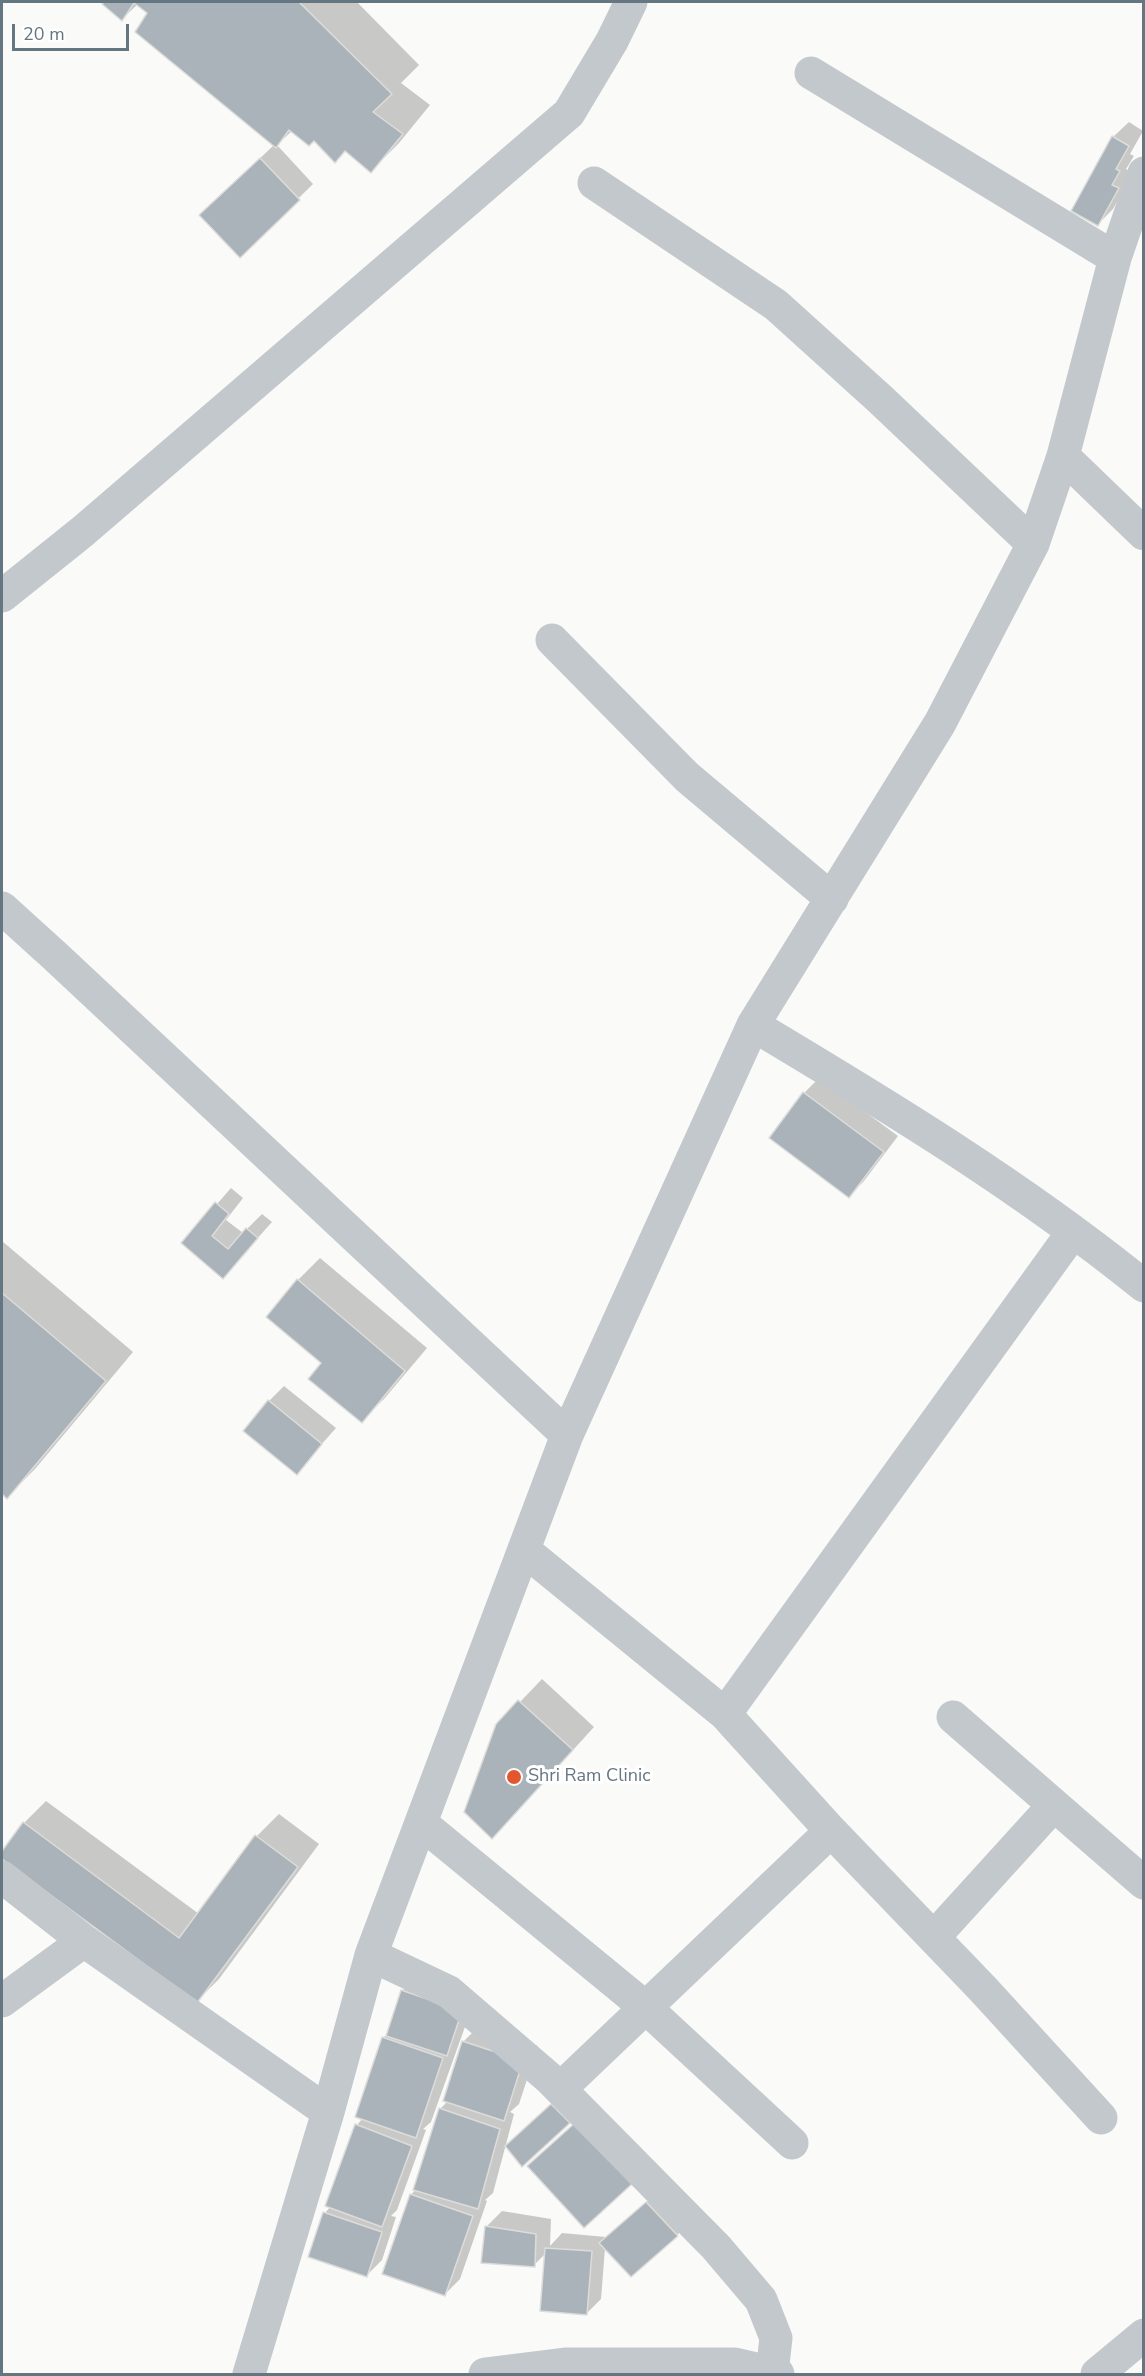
<!DOCTYPE html>
<style>
body{margin:0}
#map{position:relative;width:1145px;height:2376px;overflow:hidden;background:#fafaf8;font-family:"Nunito Sans",sans-serif}
canvas{display:block}
.frame{position:absolute;inset:0;border:3px solid #657683;pointer-events:none}
.scale{position:absolute;left:12px;top:24px;width:117px;height:27px;box-sizing:border-box;border:3px solid #657683;border-top:0;padding-left:8px;font-size:18px;line-height:21px;white-space:nowrap;color:#657683;-webkit-text-stroke:4px #fff;paint-order:stroke}
</style>
<div id="map">
<canvas width="1145" height="2376"></canvas>
<div class="frame"></div>
<div class="scale">20 m</div>
</div>
<script>
const g = document.querySelector('canvas').getContext('2d');
g.lineJoin = 'round';
function paint(path, color) { g.fillStyle = color; g.fill(path, 'evenodd'); }
function strokePath(path, color, width, dash) { g.strokeStyle = color; g.lineWidth = width; g.lineCap = dash ? 'butt' : 'round'; g.setLineDash(dash || []); g.stroke(path); }
function drawText(font, color, halo, rows, align = 'center') {
  g.font = font + ' "Nunito Sans",sans-serif'; g.lineWidth = 6; g.setLineDash([]); g.textBaseline = 'middle'; g.strokeStyle = halo; g.fillStyle = color; for (const [text, x, y, turn = 0] of rows) {
    g.save(); g.translate(x, y); g.rotate((+turn || 0) * Math.PI / 180); g.textAlign = isNaN(turn) ? turn : align; if (halo) g.strokeText(text, 0, 0); g.fillText(text, 0, 0); g.restore();
  }
}
paint(new Path2D(`
 M106,2H357L419,65L401,83L430,105L399,143L371,171L346,149L292,131L277,145L313,184L240,256L216,200L274,145L149,12L138,4L122,19L104,3Z
 M1129,122L1143,131L1130,154L1134,156L1126,169L1133,173L1113,209L1098,224L1113,137Z
 M819,1078L898,1136L864,1181L849,1196L771,1138L804,1093Z
 M231,1188L243,1198L226,1220L243,1233L262,1214L272,1222L223,1277L183,1243Z
 M2,1241L133,1352L35,1469L7,1497L2,1492Z
 M320,1258L427,1348L384,1399L361,1421L298,1280Z
 M284,1386L336,1428L296,1473L269,1401Z
 M542,1679L594,1727L514,1815L498,1725Z
 M46,1801L199,1914L257,1836L279,1814L319,1844L219,1979L197,2001L2,1857V1854L24,1823Z
 M417,1976L476,1996L431,2122L423,2129L426,2130L397,2210L391,2216L396,2217L382,2260L367,2275L325,2213L331,2206L357,2125L363,2118L383,2038L388,2033L402,1991Z
 M478,2027L538,2046L519,2104L510,2112L514,2114L493,2193L485,2200L487,2201L460,2279L445,2294L411,2195L416,2189L440,2109L448,2101L463,2042Z
 M662,2188L692,2220L677,2235L605,2248L601,2299L586,2314L546,2253L534,2265L487,2226L502,2211L551,2219L550,2246L562,2233L606,2237V2239Z`), '#0003');
const building = new Path2D(`
 M104,2H299L392,94L373,112L403,134L371,173L345,151L335,163L314,141L309,146L289,130L276,148L135,32L147,13L134,3L122,21L102,4Z
 M1112,136L1129,146L1116,169L1120,171L1112,185L1119,188L1098,226L1071,211Z
 M260,158L300,200L240,258L199,215Z
 M803,1092L884,1152L849,1198L769,1138Z
 M215,1202L229,1214L212,1236L228,1249L246,1228L258,1238L223,1279L181,1243Z
 M297,1279L405,1371L362,1423L308,1379L321,1363L266,1317Z
 M2,1293L106,1381L7,1499L2,1494Z
 M268,1400L322,1444L297,1475L243,1431Z
 M518,1700L573,1750L492,1839L464,1812L496,1724Z
 M23,1822L179,1938L255,1835L298,1867L197,2003L2,1859V1851Z
 M401,1990L462,2011L447,2056L386,2036Z
 M382,2037L443,2058L416,2138L355,2117Z
 M462,2041L523,2061L504,2121L443,2101Z
 M551,2104L570,2123L522,2167L505,2146Z
 M439,2108L500,2129L478,2209L413,2190Z
 M576,2122L632,2184L584,2228L527,2166Z
 M355,2124L412,2146L382,2227L325,2206Z
 M410,2194L473,2216L445,2296L382,2274Z
 M646,2202L678,2236L631,2277L599,2243Z
 M323,2212L382,2232L367,2277L308,2257Z
 M485,2226L536,2234L535,2267L481,2263Z
 M545,2248L592,2251L587,2315L540,2311Z`);
paint(building, '#aab3b9');
strokePath(building, '#dcdcda', 1.5);
strokePath(new Path2D(`
 M811,73L1115,258
 M594,183L776,305L880,399L1033,544
 M1063,456L1144,534
 M2,596L82,532L569,113L612,41L631,2
 M552,640L687,777L832,899
 M2,908L55,956L567,1435
 M753,1025C887,1105 1022,1187 1144,1286
 M524,1550L725,1714L831,1831L982,1988L1101,2118
 M725,1714L1073,1232
 M1054,1805L1144,1883
 M421,1823L645,2007L792,2143
 M2,1877L84,1941
 M934,1937L1054,1805L953,1717
 M371,1955L449,1992L549,2078L716,2247L761,2300L776,2338L772,2373
 M2,2001L84,1941L328,2112
 M560,2089L831,1831
 M249,2374L328,2112L371,1955L567,1435L753,1025L940,723L1033,544L1063,456L1115,258L1144,173
 M485,2374L565,2364H735L778,2374
 M1097,2374L1144,2335`), '#c3c8cc', 33);
for (const [x, y, r, color] of [
 [514,1777,8,"#e4572e"]
]) { const dot = new Path2D(); dot.arc(x, y, r, 0, 2 * Math.PI); g.fillStyle = color; g.fill(dot); strokePath(dot, '#fff', 2); }
drawText('18px', '#657683', '#fff', [
 ["Shri Ram Clinic",528,1777]
], 'left');
</script>
